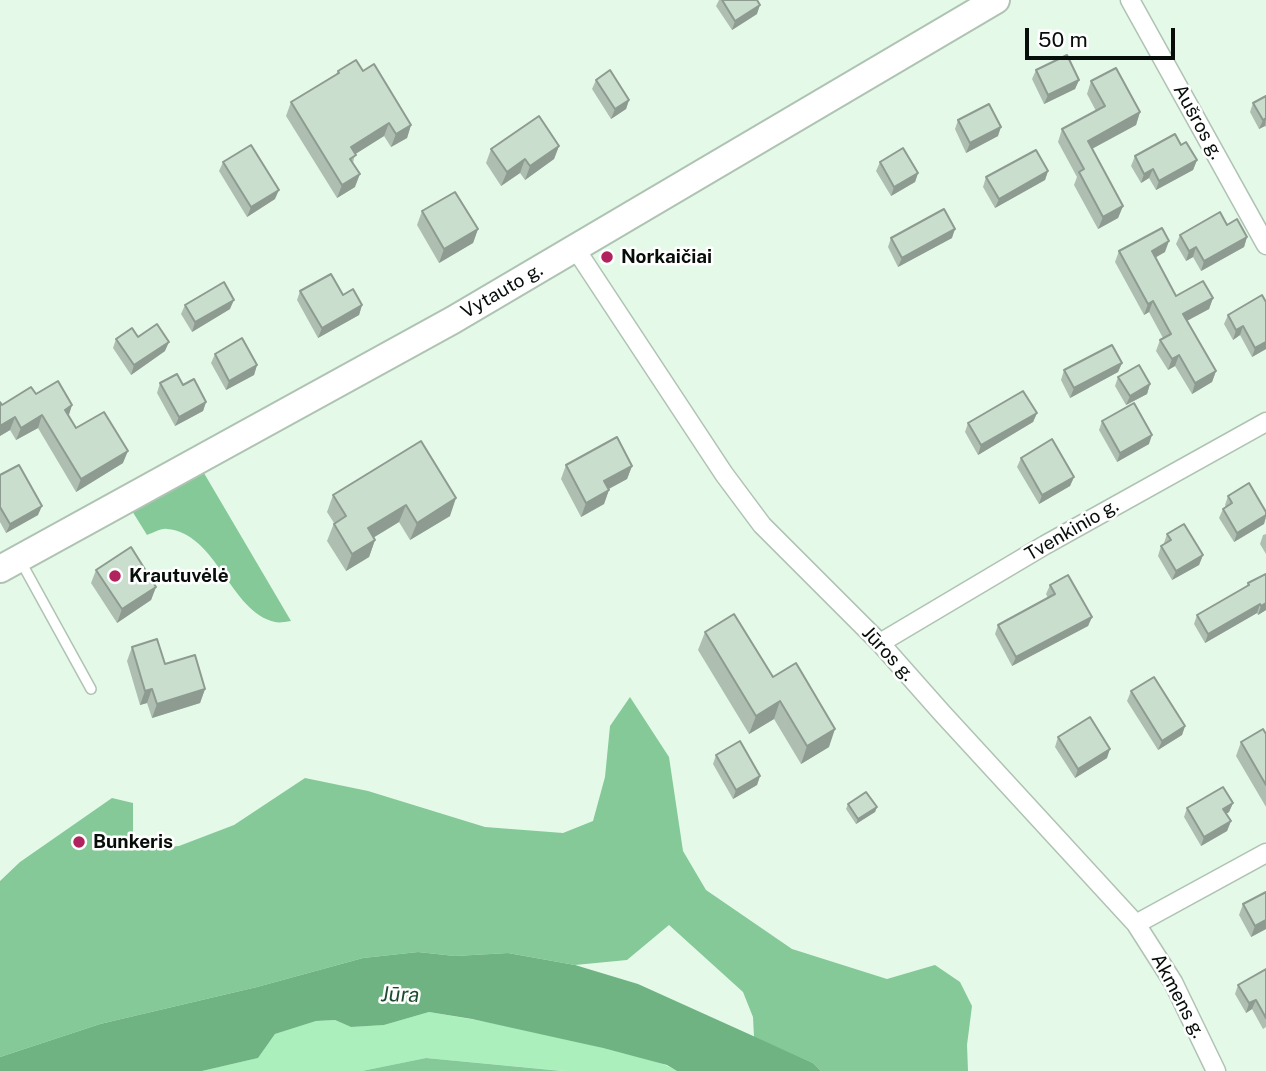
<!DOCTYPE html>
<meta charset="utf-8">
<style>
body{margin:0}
#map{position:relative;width:1266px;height:1071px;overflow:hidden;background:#e5f9e9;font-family:"Public Sans",sans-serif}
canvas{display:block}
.scale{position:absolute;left:1025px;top:28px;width:150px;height:32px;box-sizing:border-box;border:4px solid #070e09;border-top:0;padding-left:9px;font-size:21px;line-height:24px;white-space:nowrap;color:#070e09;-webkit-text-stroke:5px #fff;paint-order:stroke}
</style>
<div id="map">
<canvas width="1266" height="1071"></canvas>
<div class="scale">50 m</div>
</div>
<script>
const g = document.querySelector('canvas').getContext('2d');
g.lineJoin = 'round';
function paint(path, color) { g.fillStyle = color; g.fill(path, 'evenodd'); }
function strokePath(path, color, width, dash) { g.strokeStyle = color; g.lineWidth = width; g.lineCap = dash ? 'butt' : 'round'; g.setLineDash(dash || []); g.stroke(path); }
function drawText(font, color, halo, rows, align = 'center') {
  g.font = font + ' "Public Sans",sans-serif'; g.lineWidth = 5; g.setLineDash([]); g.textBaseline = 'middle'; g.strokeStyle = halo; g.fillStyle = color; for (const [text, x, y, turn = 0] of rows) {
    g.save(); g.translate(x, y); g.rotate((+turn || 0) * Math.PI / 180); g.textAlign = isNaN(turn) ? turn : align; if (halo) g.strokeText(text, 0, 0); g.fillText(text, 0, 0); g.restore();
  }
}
paint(new Path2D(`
 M429,1012C491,1022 554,1035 615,1051C636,1057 659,1060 677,1071H564L426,1058L362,1071H202L258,1058L275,1034L316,1021L335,1020L351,1027L368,1026L384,1025Z`), '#aaefbc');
paint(new Path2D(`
 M201,468L291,621C285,622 279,623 275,622C230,612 217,533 167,529C161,528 153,533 147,535L129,506Z
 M630,697L669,757L683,851L706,890L792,949L887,979L935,965L960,982L972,1006L967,1045L968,1071H821L813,1063L754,1037L753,1017L743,992L669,925L627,960L575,965L508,953L455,956L418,952L363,958L257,987L100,1024L0,1057V881L20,862L112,798L133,803V838L145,849L179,846L234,825L305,778L368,791L485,827L563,833L593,821L605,777L610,726Z
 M426,1058L562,1071H564H362Z`), '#84c997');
paint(new Path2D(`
 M418,952L455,956L508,953L575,965L638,984L813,1063L821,1071H677L667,1065L603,1048L472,1019L429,1012L384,1025L368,1026L351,1027L335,1020L316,1021L275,1034L258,1058L202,1071H0V1057L100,1024L257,987L363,958Z`), '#6fb382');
const lane = new Path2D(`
 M20,560L91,689`);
const street = new Path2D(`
 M1130,0L1266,245
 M575,248L724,474L762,525L880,643L942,713L1136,924L1173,982L1216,1071
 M880,643L1045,545L1266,422
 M1136,924L1266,853`);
const secondary = new Path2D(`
 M0,569L453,320L996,0`);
strokePath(lane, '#afc3b3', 12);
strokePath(street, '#afc3b3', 21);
strokePath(secondary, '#afc3b3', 30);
strokePath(lane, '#fff', 9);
strokePath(street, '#fff', 18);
strokePath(secondary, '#fff', 26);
paint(new Path2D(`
 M719,0H757V14L732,30L716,6Z
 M1036,70L1079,80L1075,89L1044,104L1032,79Z
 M338,71H363L411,125L407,138L391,147L384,136L355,154L353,163L355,187L337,198L286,116L291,102L336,74Z
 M596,80L629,100L626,109L611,119L592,89Z
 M1091,81L1140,112L1136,125L1092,149L1123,206L1118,218L1098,229L1074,185L1077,177L1058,142L1062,129L1096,111L1087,94Z
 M1266,96V127L1265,126L1259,129L1250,112L1253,103Z
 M958,120L998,136L966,153L955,129Z
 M1181,145L1197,160L1193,170L1156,190L1149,178L1141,183L1131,166L1135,156Z
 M559,146L554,159L525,180L520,173L501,186L486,163L491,149Z
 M223,162L275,199L247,217L219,171Z
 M880,162L918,173L915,182L891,196L876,171Z
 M1048,171L1045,180L995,208L983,187L986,177Z
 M422,211L478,229L473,243L439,263L417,225Z
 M1227,225L1247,237L1244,247L1201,271L1193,257L1186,261L1176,244L1180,235Z
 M891,238H952L898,267L888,247Z
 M1119,251L1165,252L1155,257L1176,296L1213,298L1209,309L1187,321L1216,371L1212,382L1192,394L1175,366L1168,370L1156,351L1160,340L1163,338L1149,312L1144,315L1115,262Z
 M300,291L343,295L362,305L359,315L318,338L297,300Z
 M1262,295L1266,349L1252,357L1240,335L1233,340L1224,324L1228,315Z
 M185,305L230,309L192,332L181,314Z
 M138,337L165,351L131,375L113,348L116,339Z
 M215,354L257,365L254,375L226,390L211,363Z
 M1122,363L1118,372L1070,398L1061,380L1064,370Z
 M1118,377L1150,384L1147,394L1126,405L1115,386Z
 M160,383L183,385L206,402L203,411L175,426L157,393Z
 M36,394L72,405L68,415L76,428L123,463L76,492L38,428L16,440L10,430L0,436V402L2,405Z
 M1037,413L1033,422L978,455L965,432L968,423Z
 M1102,421L1149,444L1117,462L1099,430Z
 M421,441L450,516L410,540L399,522L373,538L375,540L369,557L346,571L327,541L334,523L327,512L333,495Z
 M1021,458L1074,477L1070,486L1039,504L1017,467Z
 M566,465L632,466L627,479L609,489L604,504L581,517L561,479Z
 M0,475L38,515L6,533L0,522Z
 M1228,496L1266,512V518L1264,524L1234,542L1219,518L1223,509L1226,507L1225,505Z
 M1167,534L1203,555L1199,565L1172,580L1158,556L1161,546L1165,544L1164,543Z
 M1266,534V554L1260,544L1263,535Z
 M96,570L156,587L151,600L117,623L91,583Z
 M1266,574V610L1258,615L1257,613L1205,643L1194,624L1197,615L1247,586L1248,583Z
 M1050,585L1092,617L1088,626L1012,666L995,634L998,625L1048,598L1046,594Z
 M705,632L773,677L829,747L801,764L774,719L749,734L698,650Z
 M132,647L165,664L205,689L200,703L152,718L147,703L140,705L127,661Z
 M1131,691L1185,726L1182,735L1158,750L1127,701Z
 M1266,734V807L1236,756L1241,742Z
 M1058,737L1107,758L1075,778L1055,747Z
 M716,755L760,776L757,785L733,799L713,764Z
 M1233,803L1229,812L1226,814L1231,821L1227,831L1201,846L1184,817L1187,808Z
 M848,804L877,807L875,812L856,824L846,809Z
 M1266,892V929L1251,937L1239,915L1243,904Z
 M1266,969V1027L1263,1029L1252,1009L1246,1013L1235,994L1238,985Z`), '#aebfb1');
paint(new Path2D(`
 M760,5L757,14L732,30L735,21Z
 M1079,80L1075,89L1044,104L1048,95Z
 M629,100L626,109L611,119L615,109Z
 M1140,112L1136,125L1084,153L1088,141Z
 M1266,118L1265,126L1259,129L1263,120Z
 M389,123L384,136L346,160L351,147Z
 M411,125L407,138L391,147L396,134Z
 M1001,127L998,136L966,153L970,143Z
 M559,146L554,159L525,180L530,166Z
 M525,159L520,173L501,186L507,172Z
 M1197,160L1193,170L1156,190L1159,181Z
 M1153,169L1149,178L1141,183L1144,174Z
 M1048,171L1045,180L995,208L999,199Z
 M918,173L915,182L891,196L894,187Z
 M360,174L355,187L337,198L342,185Z
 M279,190L275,199L247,217L251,207Z
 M1123,206L1118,218L1098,229L1103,217Z
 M478,229L473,243L439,263L444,249Z
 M955,229L952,238L898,267L902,258Z
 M1247,237L1244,247L1201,271L1204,261Z
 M1169,241L1165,252L1148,262L1152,251Z
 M1196,247L1193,257L1186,261L1189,251Z
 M1213,298L1209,309L1179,325L1183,314Z
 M234,300L230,309L192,332L195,322Z
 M1153,301L1149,312L1144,315L1148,304Z
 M362,305L359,315L318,338L322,328Z
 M1243,326L1240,335L1233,340L1236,330Z
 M169,342L165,351L131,375L134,365Z
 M1266,342V349L1252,357L1255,348Z
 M1179,355L1175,366L1168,370L1172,359Z
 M1122,363L1118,372L1070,398L1074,388Z
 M257,365L254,375L226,390L229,381Z
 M1216,371L1212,382L1192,394L1195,383Z
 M1150,384L1147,394L1126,405L1130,396Z
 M206,402L203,411L175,426L179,417Z
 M72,405L68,418L65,410Z
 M1037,413L1033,422L978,455L981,445Z
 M42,415L38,428L16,440L21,428Z
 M15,417L10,430L0,436V426Z
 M1152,435L1149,444L1117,462L1120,453Z
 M128,451L123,463L76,492L81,479Z
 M632,466L627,479L599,494L604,481Z
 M1074,477L1070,486L1039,504L1042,495Z
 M609,490L604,504L581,517L586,503Z
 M456,498L450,516L410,540L417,523Z
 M406,505L399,522L361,545L368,528Z
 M42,506L38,515L6,533L10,524Z
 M1266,515L1264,524L1234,542L1237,533Z
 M375,540L369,557L346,571L352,554Z
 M1203,555L1199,565L1172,580L1176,571Z
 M156,587L151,600L117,623L122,609Z
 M1266,603V610L1258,615L1261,606Z
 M1260,604L1257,613L1205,643L1208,634Z
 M1092,617L1088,626L1012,666L1016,657Z
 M152,689L147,703L140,705L145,691Z
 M205,689L200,703L152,718L157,704Z
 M780,701L774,719L749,734L756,716Z
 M1185,726L1182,735L1158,750L1162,741Z
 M835,729L829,747L801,764L807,746Z
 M1110,749L1107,758L1075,778L1078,769Z
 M760,776L757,785L733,799L736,790Z
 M1233,803L1229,812L1220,818L1223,809Z
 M877,807L875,812L856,824L858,819Z
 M1231,821L1227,831L1201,846L1204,837Z
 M1266,920V929L1251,937L1255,926Z
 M1256,1000L1252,1009L1246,1013L1249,1003Z`), '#8d9b90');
const building = new Path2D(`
 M722,0H757L760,5L735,21Z
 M1067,55L1079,80L1048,95L1036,70Z
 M356,60L363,71L374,64L411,125L396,134L389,123L351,147L356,155L350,159L360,174L342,185L291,102L339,73L338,71Z
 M1116,68L1140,112L1088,141L1123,206L1103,217L1079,172L1084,169L1062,129L1105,106L1091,81Z
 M610,70L629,100L615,109L596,80Z
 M1266,96V118L1263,120L1253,103Z
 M989,104L1001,127L970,143L958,120Z
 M539,116L559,146L530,166L525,159L507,172L491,149Z
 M1175,134L1181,145L1186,142L1197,160L1159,181L1153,169L1144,174L1135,156Z
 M251,145L279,190L251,207L223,162Z
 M903,148L918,173L894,187L880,162Z
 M1036,150L1048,171L999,199L986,177Z
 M455,192L478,229L444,249L422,211Z
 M944,209L955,229L902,258L891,238Z
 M1220,212L1227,225L1237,219L1247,237L1204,261L1196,247L1189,251L1180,235Z
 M1162,228L1169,241L1152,251L1176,296L1203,281L1213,298L1183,314L1216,371L1195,383L1179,355L1172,359L1160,340L1171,334L1153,301L1148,304L1119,251Z
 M331,274L343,295L353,289L362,305L322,328L300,291Z
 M224,282L234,300L195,322L185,305Z
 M1262,295L1266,302V342L1255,348L1243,326L1236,330L1228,315Z
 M157,324L169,342L134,365L116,339L132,328L138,337Z
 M242,338L257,365L229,381L215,354Z
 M1112,345L1122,363L1074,388L1064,370Z
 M1139,365L1150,384L1130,396L1118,377Z
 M177,374L183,385L194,379L206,402L179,417L160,383Z
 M58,381L72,405L65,410L76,428L104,412L128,451L81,479L42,415L21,428L15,417L0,426V402L2,405L31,387L36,394Z
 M1023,391L1037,413L981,445L968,423Z
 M1134,403L1152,435L1120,453L1102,421Z
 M617,437L632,466L604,481L609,490L586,503L566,465Z
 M1052,439L1074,477L1042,495L1021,458Z
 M421,441L456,498L417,523L406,505L368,528L375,540L352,554L334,524L346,516L333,495Z
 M19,465L42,506L10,524L0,507V475Z
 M1249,483L1266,512V515L1237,533L1223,509L1232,503L1228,496Z
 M1184,524L1203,555L1176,571L1161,546L1171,540L1167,534Z
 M131,547L156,587L122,609L96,570Z
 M1266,574V603L1261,606L1260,604L1208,634L1197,615L1249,585L1248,583Z
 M1068,575L1092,617L1016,657L998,625L1055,594L1050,585Z
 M734,614L773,677L796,663L835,729L807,746L780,701L756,716L705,632Z
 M157,639L165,664L195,655L205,689L157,704L152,689L145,691L132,647Z
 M1154,677L1185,726L1162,741L1131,691Z
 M1090,717L1110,749L1078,769L1058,737Z
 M1263,729L1266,734V785L1241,742Z
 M740,741L760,776L736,790L716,755Z
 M1223,787L1233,803L1223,809L1231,821L1204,837L1187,808Z
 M866,792L877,807L858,819L848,804Z
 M1266,892V920L1255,926L1243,904Z
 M1266,969V1018L1256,1000L1249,1003L1238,985Z`);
paint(building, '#cadece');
strokePath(building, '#8d9b90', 2);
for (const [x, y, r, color] of [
 [607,257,7,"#b0235d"],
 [115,576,7,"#b0235d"],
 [79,842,7,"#b0235d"]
]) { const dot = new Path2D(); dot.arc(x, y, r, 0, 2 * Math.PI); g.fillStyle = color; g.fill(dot); strokePath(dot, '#fff', 2.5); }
drawText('19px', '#070e09', '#fff', [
 ["Aušros g.",1198,122,61],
 ["Vytauto g.",502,291,-30],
 ["Tvenkinio g.",1072,530,-30],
 ["Jūros g.",888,654,47],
 ["Akmens g.",1178,996,62]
]);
drawText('bold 19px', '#070e09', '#fff', [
 ["Norkaičiai",621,257],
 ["Krautuvėlė",129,576],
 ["Bunkeris",93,842]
], 'left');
drawText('italic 21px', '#1a4c2b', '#fff', [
 ["Jūra",400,995,1]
]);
</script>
